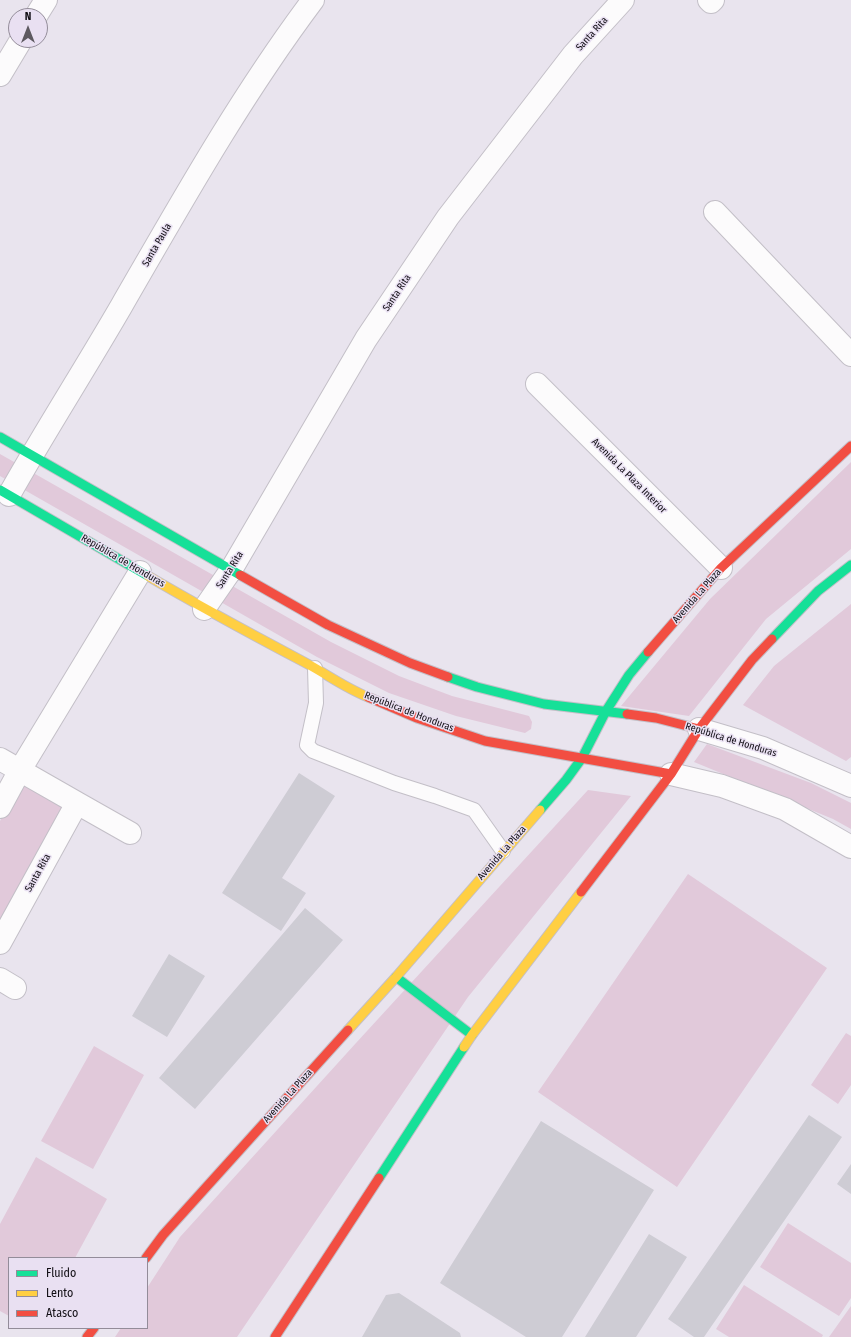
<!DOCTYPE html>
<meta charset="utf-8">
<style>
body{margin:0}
#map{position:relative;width:851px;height:1337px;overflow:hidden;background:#e9e4ee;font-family:"Fira Sans Condensed",sans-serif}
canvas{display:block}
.legend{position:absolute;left:8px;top:1257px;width:140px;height:72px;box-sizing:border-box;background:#e9e0f2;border:1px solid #938c99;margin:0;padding:5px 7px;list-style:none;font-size:12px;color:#110e14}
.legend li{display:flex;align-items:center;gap:8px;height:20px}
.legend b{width:20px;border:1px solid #938c99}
.north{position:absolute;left:8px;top:8px;width:40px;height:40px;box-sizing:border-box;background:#e9e0f2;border:1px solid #938c99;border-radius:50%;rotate:0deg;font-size:11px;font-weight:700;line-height:16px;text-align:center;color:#110e14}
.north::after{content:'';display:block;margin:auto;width:14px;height:18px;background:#5d5960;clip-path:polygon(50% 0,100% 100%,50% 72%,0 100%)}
</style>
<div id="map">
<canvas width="851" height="1337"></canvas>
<ul class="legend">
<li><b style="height:5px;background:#16e098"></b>Fluido</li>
<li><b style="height:5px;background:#ffcf43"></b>Lento</li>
<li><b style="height:5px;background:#f24e42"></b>Atasco</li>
</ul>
<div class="north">N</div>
</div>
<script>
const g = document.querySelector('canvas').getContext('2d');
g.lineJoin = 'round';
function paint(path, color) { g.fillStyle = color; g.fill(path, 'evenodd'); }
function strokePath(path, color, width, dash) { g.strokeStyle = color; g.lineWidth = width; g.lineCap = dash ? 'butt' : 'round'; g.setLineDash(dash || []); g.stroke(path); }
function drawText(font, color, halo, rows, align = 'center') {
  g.font = font + ' "Fira Sans Condensed",sans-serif'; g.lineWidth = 3; g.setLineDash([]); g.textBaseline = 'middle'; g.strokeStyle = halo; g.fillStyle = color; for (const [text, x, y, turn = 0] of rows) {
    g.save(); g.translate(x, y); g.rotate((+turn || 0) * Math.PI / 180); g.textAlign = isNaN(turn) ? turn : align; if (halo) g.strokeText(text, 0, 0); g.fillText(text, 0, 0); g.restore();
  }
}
paint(new Path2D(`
 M0,454L331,642L399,676L452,696L529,716L532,722L531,729L525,733L456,716L389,693L317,657L0,476Z
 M851,462V549L766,619L689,716L621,706L710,599Z
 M851,604V757L846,761L743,705L774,666Z
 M707,744L811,783L851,803V829L833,819L694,762Z
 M22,781L67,806L0,924V821Z
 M588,790L631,796L468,997L237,1337H115L121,1328H147V1288L180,1237L356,1043Z
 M688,874L827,968L677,1187L538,1092Z
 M846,1033L851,1036V1085L838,1104L811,1085Z
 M94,1046L144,1075L93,1169L41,1141Z
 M36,1157L107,1199L75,1258H9V1316L0,1311V1224Z
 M788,1223L851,1263V1298L839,1316L760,1267Z
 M744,1285L823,1335L822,1337H729L716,1329Z
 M851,1306V1337H829Z`), '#e1c9da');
paint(new Path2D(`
 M299,773L335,796L282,878L306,893L281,931L222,893Z
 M305,908L343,940L195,1109L159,1078Z
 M169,954L205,976L167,1037L132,1016Z
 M809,1115L842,1137L704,1337H694L668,1319Z
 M541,1121L654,1190L562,1337H526L440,1283Z
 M851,1164V1194L837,1184Z
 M649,1234L687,1257L636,1337H585Z
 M399,1293L460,1333L461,1337H362L386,1295Z`), '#ceccd4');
const lane = new Path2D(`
 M315,668L316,703L307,745L313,751L394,783L435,796L474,810L503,851`);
const street = new Path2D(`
 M709,0L711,2L713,0
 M36,16L46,0
 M0,75L21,40
 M715,212L851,355
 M537,384L721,568
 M9,495C45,431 85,369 122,305C182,201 241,96 313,0
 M204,609L231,570L366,339L448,217L573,55L623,0
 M699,729L763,748L851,786
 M0,759L77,803L0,943
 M671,774L722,786L785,809L851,847
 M77,803L130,833
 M0,807L20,770L140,572
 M0,979L15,988`);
const fast = new Path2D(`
 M0,437L240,575
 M0,490L148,576
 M772,639L818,591L851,565
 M448,677L477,687L544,704L627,714
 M540,810L566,780L582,758L606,711L629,675L648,652
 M396,977L472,1035
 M379,1178L464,1047`);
const slow = new Path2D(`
 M148,576C199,606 251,634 304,662C325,673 345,688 368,697
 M348,1030L396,977L540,810
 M464,1047L472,1035L581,892`);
const jam = new Path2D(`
 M240,575L328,625L410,663L448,677
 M648,652L721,568L851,446
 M368,697L417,718L485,741L671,774
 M627,714L656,718L699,729
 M581,892L671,774L699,729L752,660L772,639
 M146,1258L163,1235L348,1030
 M87,1337L94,1328
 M275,1337L379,1178`);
strokePath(lane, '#c3bfc7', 16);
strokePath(street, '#c3bfc7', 24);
strokePath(fast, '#c3bfc7', 11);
strokePath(slow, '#c3bfc7', 11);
strokePath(jam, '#c3bfc7', 11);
strokePath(lane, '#fcfbfc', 14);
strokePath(street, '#fcfbfc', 22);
strokePath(fast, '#16e098', 9);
strokePath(slow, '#ffcf43', 9);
strokePath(jam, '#f24e42', 9);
drawText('10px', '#110e14', '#e9e0f2', [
 ["Santa Rita",592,34,-48],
 ["Santa Paula",157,245,-60],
 ["Santa Rita",397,293,-56],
 ["Avenida La Plaza Interior",629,476,45],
 ["República de Honduras",123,561,30],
 ["Santa Rita",230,570,-58],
 ["Avenida La Plaza",697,596,-49],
 ["República de Honduras",409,712,21],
 ["República de Honduras",731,740,17],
 ["Avenida La Plaza",502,853,-49],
 ["Santa Rita",38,873,-61],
 ["Avenida La Plaza",288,1096,-48]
]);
</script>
